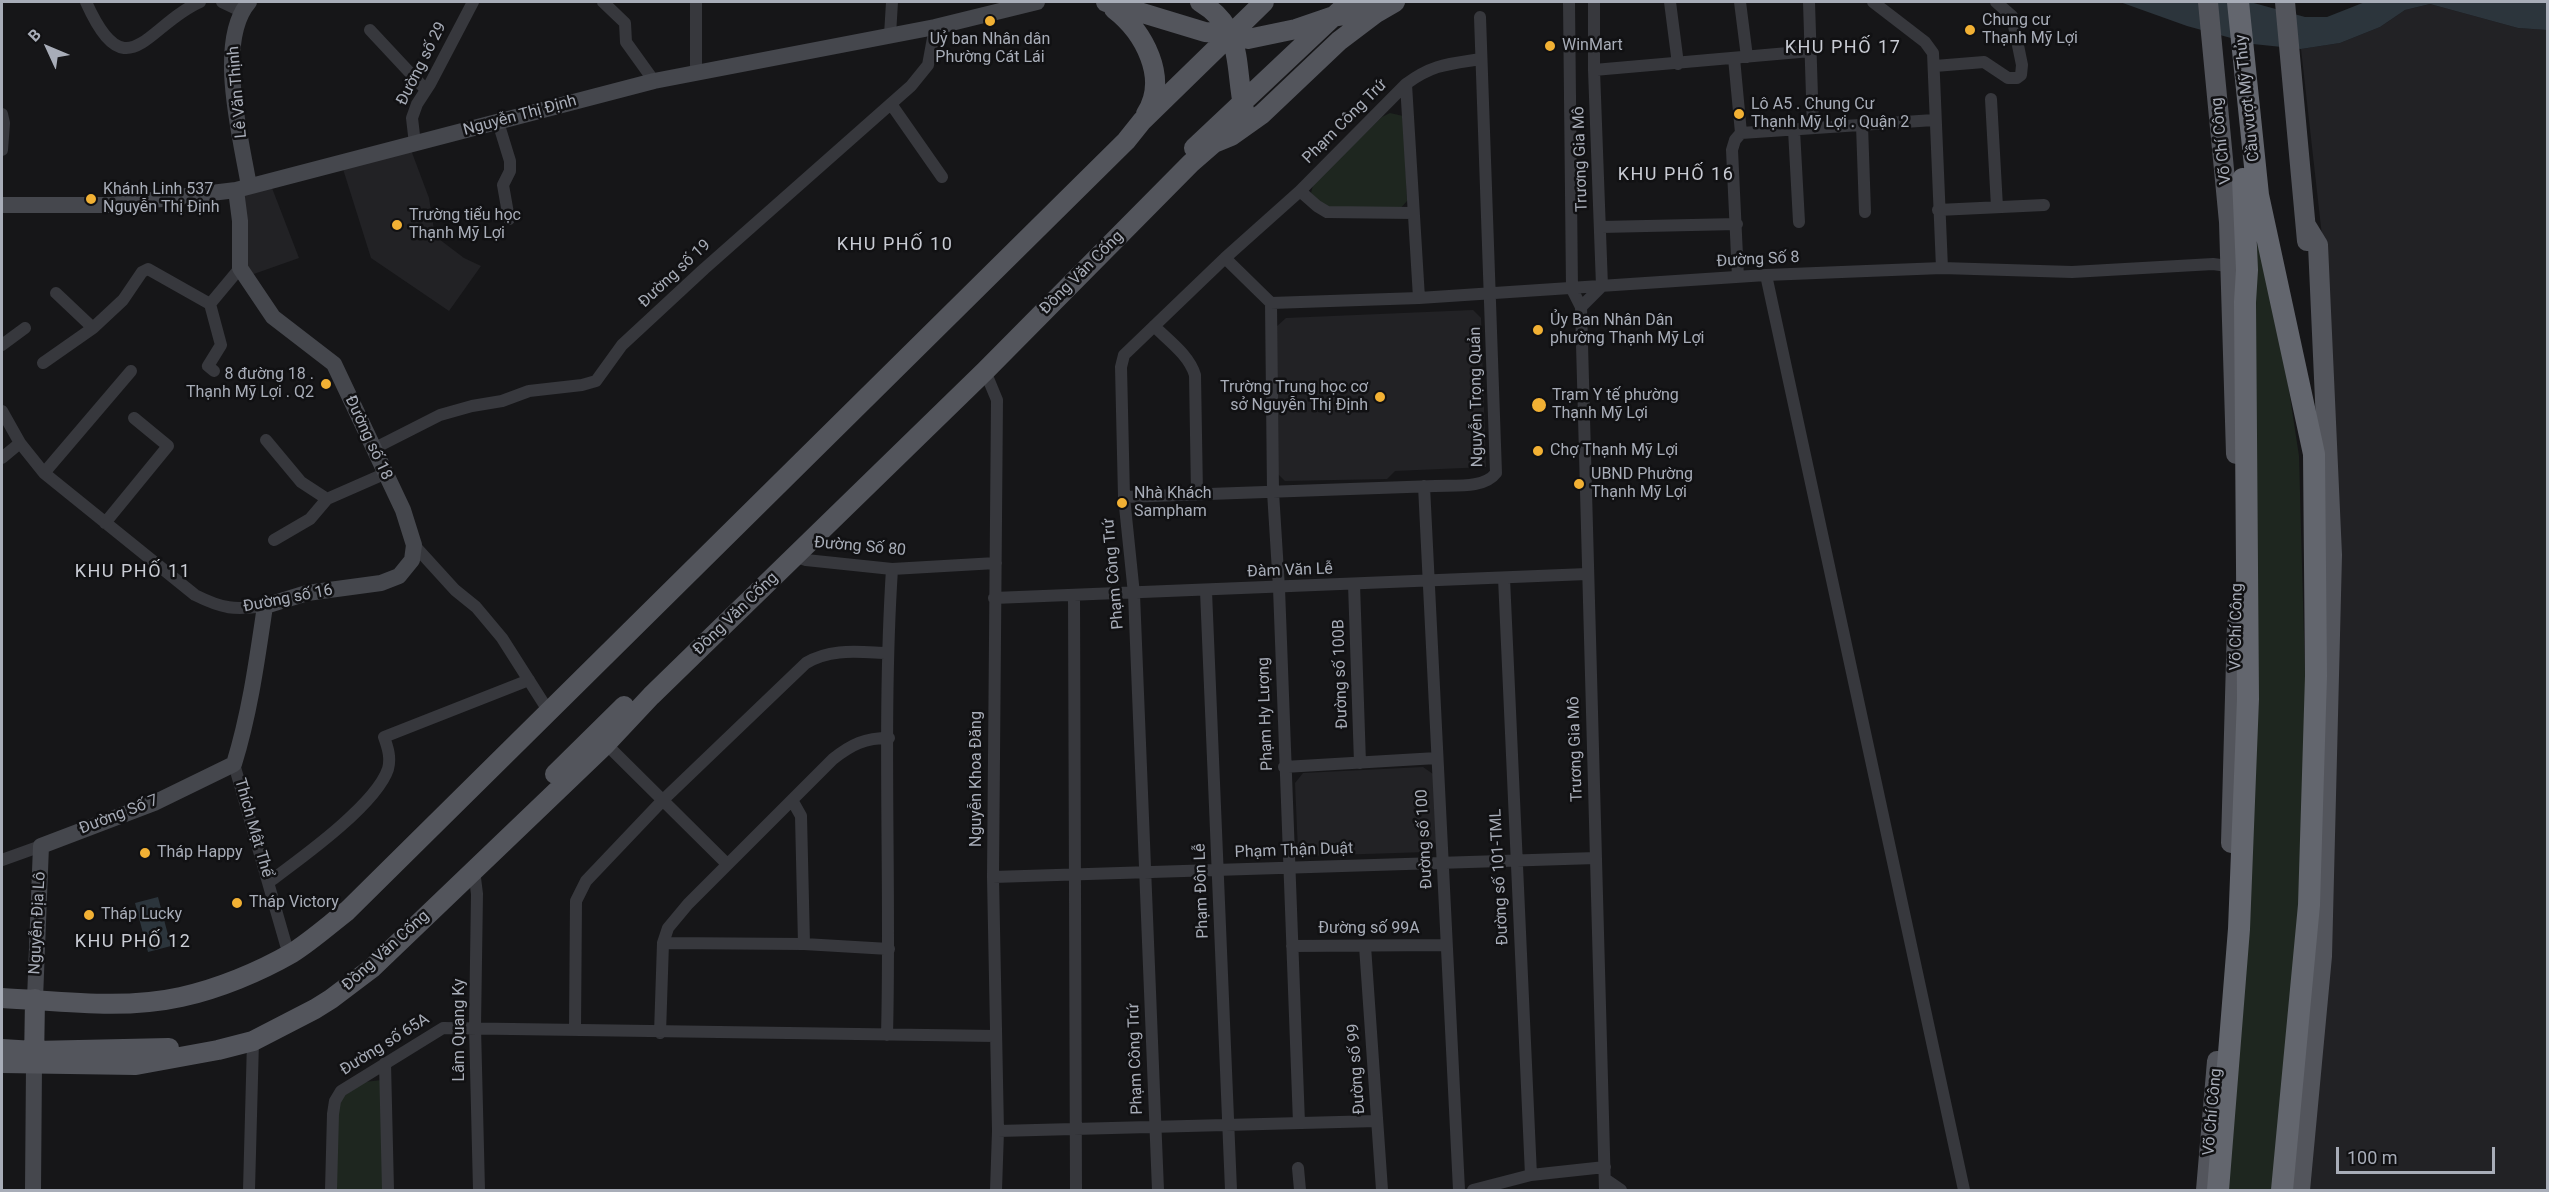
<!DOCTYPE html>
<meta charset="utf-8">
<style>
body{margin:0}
#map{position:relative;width:2549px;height:1192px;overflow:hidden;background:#161618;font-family:Roboto,sans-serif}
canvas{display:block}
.frame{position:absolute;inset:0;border:3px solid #a8adb8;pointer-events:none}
.north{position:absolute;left:18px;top:18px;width:60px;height:60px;-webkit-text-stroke:4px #111113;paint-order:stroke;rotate:314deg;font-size:16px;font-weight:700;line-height:24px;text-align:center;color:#a8adb8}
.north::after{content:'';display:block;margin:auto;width:21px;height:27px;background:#a8adb8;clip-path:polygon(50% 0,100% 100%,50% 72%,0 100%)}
.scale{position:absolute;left:2336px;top:1147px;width:159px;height:27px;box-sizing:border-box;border:3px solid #a8adb8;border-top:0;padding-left:8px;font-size:18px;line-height:21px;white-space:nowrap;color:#a8adb8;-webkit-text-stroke:4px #111113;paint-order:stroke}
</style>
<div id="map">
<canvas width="2549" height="1192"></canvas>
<div class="frame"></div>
<div class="north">B</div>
<div class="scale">100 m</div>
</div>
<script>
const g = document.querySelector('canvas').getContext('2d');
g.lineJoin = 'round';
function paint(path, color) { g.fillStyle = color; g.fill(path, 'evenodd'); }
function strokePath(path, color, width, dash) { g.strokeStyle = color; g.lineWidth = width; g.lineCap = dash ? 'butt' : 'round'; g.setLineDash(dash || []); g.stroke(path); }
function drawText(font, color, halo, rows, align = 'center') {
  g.font = font + ' Roboto,sans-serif'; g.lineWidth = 5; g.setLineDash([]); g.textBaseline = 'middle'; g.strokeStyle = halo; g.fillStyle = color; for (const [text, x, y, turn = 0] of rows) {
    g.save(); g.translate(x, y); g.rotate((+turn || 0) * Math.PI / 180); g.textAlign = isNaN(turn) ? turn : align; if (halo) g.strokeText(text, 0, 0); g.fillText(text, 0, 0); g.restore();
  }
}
paint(new Path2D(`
 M2430,4L2518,28L2547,30V1190H2309L2322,236L2301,49L2340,43L2380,27L2405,10Z
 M411,150L429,198L435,236L464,258L481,266L449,311L371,258L343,169Z
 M272,188L299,258L251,275L244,254L242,195Z
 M1473,310L1481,318L1486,467L1395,471L1387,479L1285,481L1277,473L1276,327L1286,318Z
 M1423,767L1433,774L1437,840L1432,850L1427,852L1304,856L1298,851L1295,783L1303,773Z`), '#222225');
paint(new Path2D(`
 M1390,113L1403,116L1404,123L1407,201L1399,210L1329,212L1311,193L1314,182L1382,117Z
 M2257,234L2283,351L2299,456L2308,784L2278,1190H2224L2250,387Z
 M382,1080L384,1190H336L338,1100L364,1082Z`), '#1e261f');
paint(new Path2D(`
 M2120,2H2250L2305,17H2327L2365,2H2547V30L2518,28L2430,4L2405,10L2380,27L2340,43L2301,49L2253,44L2187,26Z
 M158,897L171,946L148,952L135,903Z`), '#2c353c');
strokePath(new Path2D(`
 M86,2C127,93 147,25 200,2
 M222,2L241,11
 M603,2L625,23L626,42L654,81
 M1569,2L1572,289L1581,307L1605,1190
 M1670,2L1678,64
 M1740,2L1747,57
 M1809,2L1813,128
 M1873,2L1925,42L1933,53L1942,268
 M370,30L426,90
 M890,35L892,2
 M1734,58L1741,133
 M1935,66L1984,62L2008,78H2017L2021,75L2022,65L2012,16L1996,2
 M1594,70L1811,51
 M696,73V2
 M1406,84L1419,298
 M1991,99L1997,207
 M891,104L942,177
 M2,114L4,123L2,150
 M498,122L510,161V171L503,185L509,219
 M1862,125L1865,212
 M1794,130L1799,222
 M415,144L412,118L417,104L430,84L473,2
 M1300,191L1317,206L1327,212L1413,213
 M1938,210L2044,205
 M1601,227L1737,224
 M1225,258L1271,303
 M1766,275L1964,1190
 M1738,277L1732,150L1735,140L1741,133L1934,120
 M56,293L93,328L123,300L142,272L148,269L210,304
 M1271,303L1419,298L1766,275L1942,268L2072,272L2213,264L2235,267
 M1271,303L1273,492L1279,588L1299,1123
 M1581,307L1602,286L1594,70V2
 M1154,326C1169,341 1189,355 1195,375L1197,494
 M2,345L25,328
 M43,363L93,328
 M214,371L208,366L221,345L210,304L240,268
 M985,371L997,400L993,877L998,1131L996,1190
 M2,411L20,443L44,473L195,595C223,609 234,610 265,606
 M266,440L301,482L327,499L384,474
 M373,449L440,415L472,406L502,401L529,391L582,385L596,381L622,345L704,269L911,86L928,65L935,27
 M2,458L20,443
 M44,473L131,371
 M1424,486L1459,1190
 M1124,497L1435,486C1454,485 1484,489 1496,473L1480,17
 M105,523L168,446L134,418
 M274,540L310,519L327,499
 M414,545L455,590L476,607L502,638L544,704
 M794,556L806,560L892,569L996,563
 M1504,578L1531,1175
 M1354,584L1360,763
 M1206,591L1231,1190
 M1074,596L1076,1190
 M994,598L1587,574
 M606,744L727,864
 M234,764L286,945
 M1284,767L1437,758
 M792,800L801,816L804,944
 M2,860L41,846
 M474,870L477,894L475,1027L479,1190
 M993,877L1596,858
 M269,882C300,859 376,805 388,769C391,758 388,748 384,737L529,680
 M663,943L804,944L889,949
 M1292,946L1446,945
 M1365,946L1382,1190
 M575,1029L576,901L586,881L663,800L806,663C831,648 858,652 887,653
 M660,1033L663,943L668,928L688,904L833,759C852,744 865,738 889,738
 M887,1035C891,880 882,724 892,569
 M385,1063L388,1190
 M998,1131L1377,1121
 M1298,1168L1300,1190
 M1605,1179L1621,1190
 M249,1190L253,1041
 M331,1190L333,1114L335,1101L341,1091L443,1028L995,1036
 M1158,1190L1134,594L1124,497L1121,367L1124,355L1225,258L1300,191L1406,84C1433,64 1449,64 1481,59
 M1473,1190L1531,1175L1605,1167`), '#37383d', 12);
strokePath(new Path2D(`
 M249,2C215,41 241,138 249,186
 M2,205H112L236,190L654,81L935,27L1037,2
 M35,999L41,846L154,803L234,764C250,712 257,660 265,606L307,593L381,583L399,576L412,560L414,545L403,510L334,364L273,317L240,268V221L236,190
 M33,1190L34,1065`), '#45474d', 16);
strokePath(new Path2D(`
 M1106,2L1205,32L1231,34L1248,39L1296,29L1331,17L1350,14L1368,2
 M1200,2C1245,29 1234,66 1244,110
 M2208,2L2229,222L2236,454
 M2285,2L2307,241
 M1114,9C1144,32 1169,78 1146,114
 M1194,148L1349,2
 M555,774L624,706
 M2231,843L2237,624
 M2,998C60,1001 123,1010 181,997C218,989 259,972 292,953C311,941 329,925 347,911L1126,141L1142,121L1264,2
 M2,1049L34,1051L169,1048
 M2,1063L136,1065L218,1050L253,1041L315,1009L331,999L372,968L606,744L651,696L985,371L1191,163L1214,143L1231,136L1262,114L1339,41L1376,13L1395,2
 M34,1063L35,999
 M2206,1190L2217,1061
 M2300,1190L2322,956L2332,555L2318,245L2307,227`), '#53555c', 20);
strokePath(new Path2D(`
 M2238,2L2258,195L2314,454L2316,676L2309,905L2282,1190
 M2218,1190L2239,929L2248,699L2245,302L2247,270L2243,179`), '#63666e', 22);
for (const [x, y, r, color] of [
 [990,21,6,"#f2b134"],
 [1970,30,6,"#f2b134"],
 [1550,46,6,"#f2b134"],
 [1739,114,6,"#f2b134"],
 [91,199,6,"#f2b134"],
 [397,225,6,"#f2b134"],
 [1538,330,6,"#f2b134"],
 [326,384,6,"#f2b134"],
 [1380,397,6,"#f2b134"],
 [1539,405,8,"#f2b134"],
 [1538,451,6,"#f2b134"],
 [1579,484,6,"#f2b134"],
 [1122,503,6,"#f2b134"],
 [145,853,6,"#f2b134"],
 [237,903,6,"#f2b134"],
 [89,915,6,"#f2b134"]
]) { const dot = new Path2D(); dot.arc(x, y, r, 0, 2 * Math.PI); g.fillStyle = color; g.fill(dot); strokePath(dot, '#111113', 2); }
drawText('16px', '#a8adb8', '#111113', [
 ["Chung cư",1982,21],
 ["Thạnh Mỹ Lợi",1982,39],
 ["Uỷ ban Nhân dân",990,40,"center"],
 ["Phường Cát Lái",990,58,"center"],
 ["WinMart",1562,46],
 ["Lô A5 . Chung Cư",1751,105],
 ["Thạnh Mỹ Lợi . Quận 2",1751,123],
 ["Khánh Linh 537",103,190],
 ["Nguyễn Thị Định",103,208],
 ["Trường tiểu học",409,216],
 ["Thạnh Mỹ Lợi",409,234],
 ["Ủy Ban Nhân Dân",1550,321],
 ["phường Thạnh Mỹ Lợi",1550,339],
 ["8 đường 18 .",314,375,"right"],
 ["Thạnh Mỹ Lợi . Q2",314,393,"right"],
 ["Trường Trung học cơ",1368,388,"right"],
 ["sở Nguyễn Thị Định",1368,406,"right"],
 ["Trạm Y tế phường",1552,396],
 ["Thạnh Mỹ Lợi",1552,414],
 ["Chợ Thạnh Mỹ Lợi",1550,451],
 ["UBND Phường",1591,475],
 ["Thạnh Mỹ Lợi",1591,493],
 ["Nhà Khách",1134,494],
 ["Sampham",1134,512],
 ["Tháp Happy",157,853],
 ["Tháp Victory",249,903],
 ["Tháp Lucky",101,915]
], 'left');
drawText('16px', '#a8adb8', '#111113', [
 ["Đường số 29",422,64,-63],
 ["Lê Văn Thịnh",238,92,-95],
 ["Cầu vượt Mỹ Thủy",2248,98,-96],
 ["Nguyễn Thị Định",520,116,-15],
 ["Phạm Công Trứ",1345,122,-45],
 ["Võ Chí Công",2222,141,-96],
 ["Trương Gia Mô",1581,159,-92],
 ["Đường Số 8",1758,260,-3],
 ["Đồng Văn Cống",1082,273,-45],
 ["Đường số 19",675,274,-43],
 ["Nguyễn Trọng Quản",1477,397,-91],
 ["Đường số 18",368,438,65],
 ["Đường Số 80",860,547,5],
 ["Đàm Văn Lễ",1290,571,-2],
 ["Phạm Công Trứ",1114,574,-95],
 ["Đường số 16",288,599,-11],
 ["Đồng Văn Cống",736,614,-44],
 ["Võ Chí Công",2237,627,-89],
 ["Đường số 100B",1341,674,-92],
 ["Phạm Hy Lượng",1266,714,-92],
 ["Trương Gia Mô",1576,749,-92],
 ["Nguyễn Khoa Đăng",977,779,-90],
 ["Đường Số 7",119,815,-21],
 ["Thích Mật Thể",253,828,74],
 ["Đường số 100",1425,839,-93],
 ["Phạm Thận Duật",1294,851,-2],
 ["Đường số 101-TML",1500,877,-93],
 ["Phạm Đôn Lễ",1202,891,-92],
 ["Nguyễn Địa Lô",38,923,-87],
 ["Đường số 99A",1369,929],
 ["Đồng Văn Cống",386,951,-42],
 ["Lâm Quang Ky",460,1030,-90],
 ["Đường số 65A",385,1045,-32],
 ["Phạm Công Trứ",1136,1059,-92],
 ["Đường số 99",1357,1069,-94],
 ["Võ Chí Công",2213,1112,-85]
]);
g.letterSpacing = '1.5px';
drawText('18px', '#c9ccd4', '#111113', [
 ["KHU PHỐ 17",1843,48],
 ["KHU PHỐ 16",1676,175],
 ["KHU PHỐ 10",895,245],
 ["KHU PHỐ 11",133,572],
 ["KHU PHỐ 12",133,942]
]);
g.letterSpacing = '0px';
</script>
